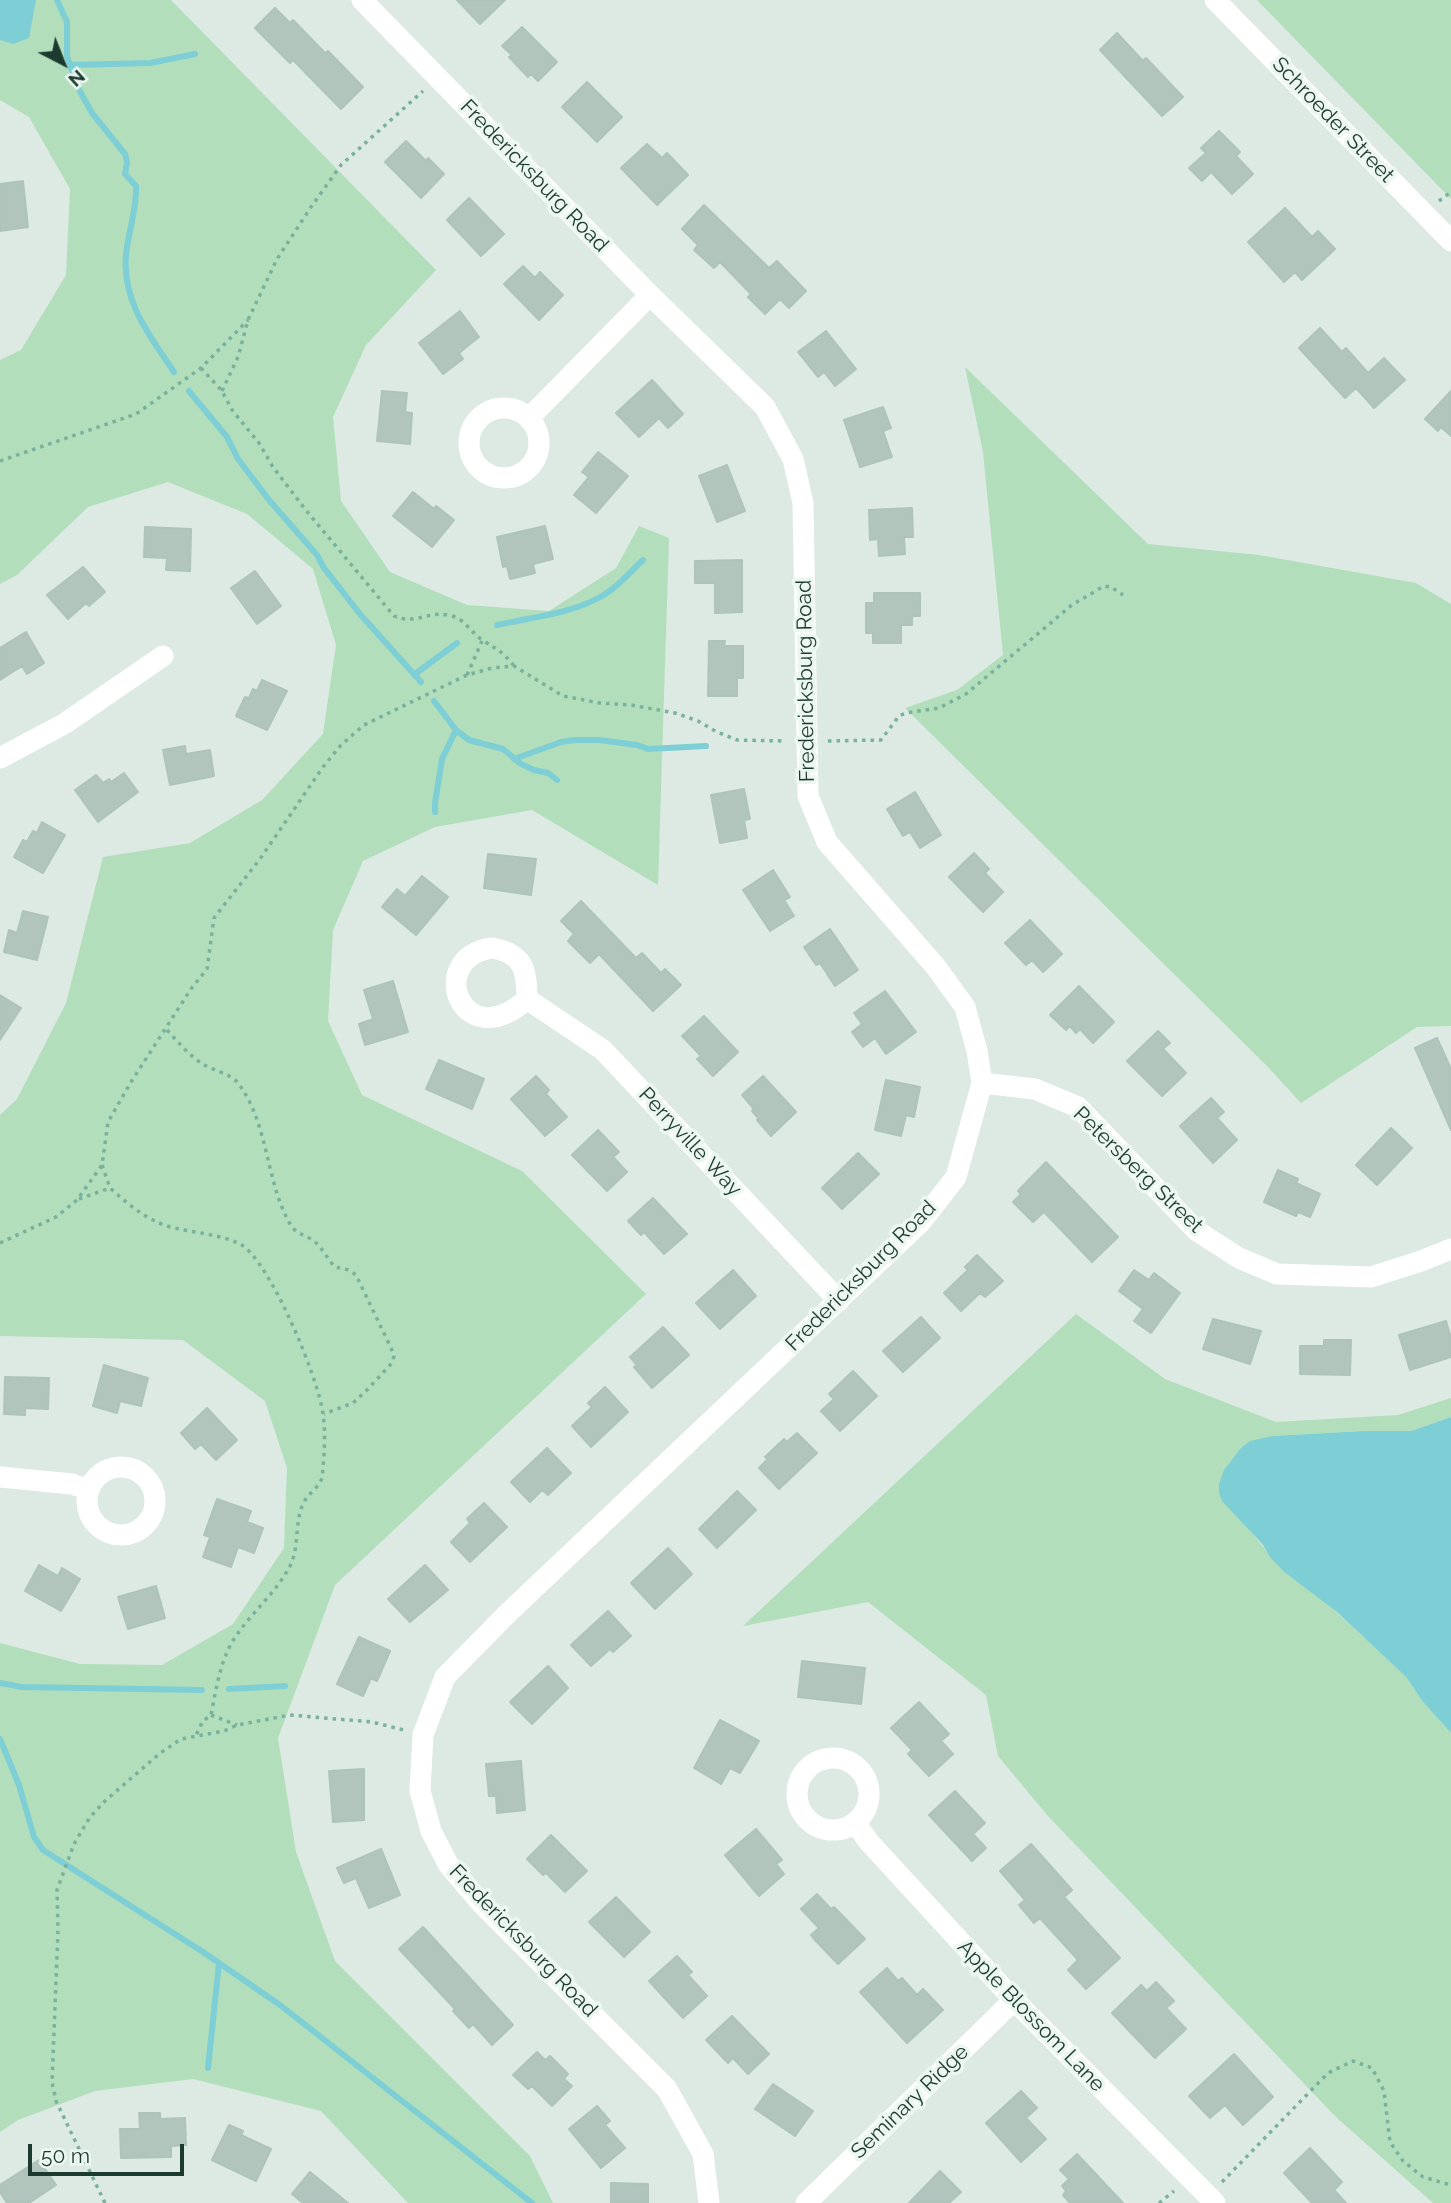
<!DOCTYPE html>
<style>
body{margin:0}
#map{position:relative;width:1451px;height:2203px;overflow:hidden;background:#dceae3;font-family:Raleway,sans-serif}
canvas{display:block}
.north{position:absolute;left:28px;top:28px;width:70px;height:70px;-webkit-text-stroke:5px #edf7f1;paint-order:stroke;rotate:138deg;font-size:19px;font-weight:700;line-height:28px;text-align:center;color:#1d3a30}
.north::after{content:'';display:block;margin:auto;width:24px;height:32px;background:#1d3a30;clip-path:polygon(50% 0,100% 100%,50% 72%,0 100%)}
.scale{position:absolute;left:28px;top:2144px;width:156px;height:32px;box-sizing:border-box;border:4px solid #1d3a30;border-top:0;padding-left:9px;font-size:21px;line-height:24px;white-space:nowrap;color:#1d3a30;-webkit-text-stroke:5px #edf7f1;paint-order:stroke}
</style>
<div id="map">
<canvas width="1451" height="2203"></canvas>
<div class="north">N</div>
<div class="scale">50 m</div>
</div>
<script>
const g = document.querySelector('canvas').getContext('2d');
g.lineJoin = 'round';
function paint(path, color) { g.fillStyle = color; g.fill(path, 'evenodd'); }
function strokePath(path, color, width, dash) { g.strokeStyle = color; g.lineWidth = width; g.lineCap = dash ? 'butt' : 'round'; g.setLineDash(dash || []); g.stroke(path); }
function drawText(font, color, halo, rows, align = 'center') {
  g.font = font + ' Raleway,sans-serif'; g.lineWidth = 7; g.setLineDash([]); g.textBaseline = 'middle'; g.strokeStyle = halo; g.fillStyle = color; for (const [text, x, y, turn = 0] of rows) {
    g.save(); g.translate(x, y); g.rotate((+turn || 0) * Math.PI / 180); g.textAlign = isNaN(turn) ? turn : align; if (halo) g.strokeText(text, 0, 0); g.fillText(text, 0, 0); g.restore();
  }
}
paint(new Path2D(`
 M0,0H171L436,270L366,345L333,417L341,501L390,572L467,605L549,611L616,568L639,526L669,538L658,885L532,810L435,827L363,861L333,930L328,1021L362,1095L522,1171L646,1294L335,1585L278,1738L296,1852L335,1961L530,2156L553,2203H408L321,2111L193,2079L95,2091L18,2120L0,2132V1643L80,1664L162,1665L233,1624L284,1548L287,1468L265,1401L183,1340L0,1336V1115L17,1099L66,1003L103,857L190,843L262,800L323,734L336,645L313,569L247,514L168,482L88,507L17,575L0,584V360L21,350L66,275L70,189L29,117L0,100Z
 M1257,0H1451V199Z
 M965,367L1148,544L1259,555L1416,583L1451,604V1026L1417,1027L1301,1103L1266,1065L905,708L957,690L1003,655L983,452Z
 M1076,1314L1165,1379L1276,1422L1398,1415L1451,1398V1417L1411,1431H1362L1273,1436L1219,1484V1493L1283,1571L1317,1594L1385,1657L1406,1677L1423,1702L1451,1733V2203H1433L1336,2117L1047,1815L998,1756L986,1695L868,1602L743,1626Z`), '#b2debb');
paint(new Path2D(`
 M0,0H36L29,38L13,44L0,40Z
 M1451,1417V1733L1423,1702L1406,1677L1337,1612L1283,1571L1270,1557L1263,1545L1222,1501L1219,1493V1484L1224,1470L1241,1448L1250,1441L1273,1436L1362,1431H1411Z`), '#7eced5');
strokePath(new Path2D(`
 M57,0L67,22V56L77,86L92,113L125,154L127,162L125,174L136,186C137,210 128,232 126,255C122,302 150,336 174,372
 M69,65L150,63L195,54
 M189,391L227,437L238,459L269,500L317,555L324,568L360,614L421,682
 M497,625C532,617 571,614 602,596C618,587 630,572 643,560
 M415,674L457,643
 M434,701L456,730L469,740L503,749L521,764L534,770L548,773L557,780
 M514,759L561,742L575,740H599L637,745L648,749L706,746
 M435,812V803L442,759L456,730
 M0,1683L22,1687L202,1690
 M229,1689L285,1686
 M0,1739L19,1785L34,1837L43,1850L203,1952L280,2005L532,2203
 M208,2068L219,1963`), '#7eced5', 6);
const building = new Path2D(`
 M457,0H505L480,24Z
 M275,8L290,23L293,20L325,53L328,51L363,87L341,109L293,60L290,63L255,28Z
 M522,27L557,62L538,81L531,74L528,77L509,57L512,55L502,46Z
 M1117,33L1143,61L1146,58L1183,97L1162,116L1100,50Z
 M587,82L622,117L597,142L562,107Z
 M1219,131L1240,152L1236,156L1253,174L1232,194L1211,172L1202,181L1189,168L1206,153L1201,148Z
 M406,141L426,161L428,158L444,174L421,198L385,162Z
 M647,144L662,158L667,153L688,175L657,205L621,168Z
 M23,181L28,227L0,231V184Z
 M469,198L504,234L481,256L447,220Z
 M704,205L769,268L777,261L806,291L789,308L780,299L765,314L748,297L751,294L720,262L714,268L694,250L698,245L682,229Z
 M1285,208L1312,237L1318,231L1335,249L1302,280L1295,272L1284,282L1248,242Z
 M523,266L535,278L540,272L563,295L539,320L504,284Z
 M460,311L479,337L459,353L463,359L443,374L419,343Z
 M1320,328L1342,352L1346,348L1368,373L1384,358L1405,380L1374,408L1356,388L1345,398L1299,348Z
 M826,331L856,369L835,386L824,372L818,377L798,352Z
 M652,380L683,414L668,428L659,418L639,437L616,413Z
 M382,391L407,393L405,412L412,413L410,444L377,441Z
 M1451,391V436L1441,427L1438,431L1425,419Z
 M883,407L891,428L883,431L892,457L860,467L844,420Z
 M598,452L628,476L596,513L574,495L589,477L582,472Z
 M727,465L745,511L717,522L699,476Z
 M413,492L434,509L436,506L454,520L432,547L393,516Z
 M912,508L913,537H904L905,554L879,556L878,539L870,540L869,510Z
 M545,526L553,559L533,564L535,573L510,579L507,566L503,567L497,537Z
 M145,527L191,529L190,571L166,570L167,558L144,557Z
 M742,560V612L715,613V583H695V561Z
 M83,567L105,592L89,606L86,603L68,619L47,595Z
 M255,571L281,606L257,624L231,588Z
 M874,593H920V616H912V625H901V643H873V633H866V603H874Z
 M26,632L44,663L27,674L22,666L0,680V648Z
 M709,641H725L724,646H743V678H737V696H708Z
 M262,680L287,691L267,730L236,716L245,697L249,698L253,689L257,691Z
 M185,746L186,754L210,750L214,776L170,785L163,750Z
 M124,773L138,792L98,822L75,790L96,775L103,783L109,779L111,782Z
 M744,789L750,819L744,820L747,838L720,843L711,795Z
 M915,792L941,835L920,848L910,832L903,836L887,809Z
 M42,822L65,835L43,873L14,857L23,840L27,842L33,831L37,833Z
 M974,853L989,869L985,873L1003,892L983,912L949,877Z
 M488,854L536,859L531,895L484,888Z
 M773,870L790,897L784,900L794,916L770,931L743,890Z
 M422,876L448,897L416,935L382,907L397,889L405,896Z
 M581,901L636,958L642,953L661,973L665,969L681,985L653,1011L599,954L590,963L568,941L574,934L561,921Z
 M23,911L48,917L37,960L4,952L9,930L17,933Z
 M1030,920L1062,954L1043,972L1032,960L1026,965L1005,943Z
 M830,929L858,970L835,986L820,963L816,965L804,947Z
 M393,981L408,1032L365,1045L359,1024L373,1019L364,990Z
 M1079,986L1114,1022L1093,1043L1080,1029L1076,1033L1070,1026L1066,1030L1050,1015Z
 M885,991L916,1032L886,1054L875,1038L863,1047L852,1032L862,1024L854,1013Z
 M0,995L21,1008L0,1040Z
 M704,1016L738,1052L713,1076L697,1059L701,1056L682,1036Z
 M1158,1031L1170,1043L1163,1049L1186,1073L1162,1096L1127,1061Z
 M1437,1038L1451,1069V1130L1415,1048Z
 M439,1060L484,1079L472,1109L426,1089Z
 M536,1076L549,1090L546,1094L567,1117L545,1136L511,1099Z
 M763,1076L796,1112L771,1136L757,1120L759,1119L752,1111L754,1109L742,1095Z
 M886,1080L920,1087L914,1117L906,1115L901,1136L875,1130Z
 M1211,1098L1224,1112L1217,1118L1237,1140L1213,1163L1180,1126Z
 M1391,1128L1412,1148L1377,1185L1356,1165Z
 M598,1130L619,1152L613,1157L627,1172L607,1191L572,1155Z
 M858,1153L879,1174L842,1209L822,1188Z
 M1046,1162L1118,1237L1092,1262L1044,1212L1033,1222L1013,1202L1021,1194L1018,1191Z
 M1278,1170L1298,1179L1296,1183L1320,1194L1310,1217L1298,1212L1296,1216L1264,1202Z
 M653,1198L687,1234L664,1254L644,1232L641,1235L628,1221Z
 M977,1255L1003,1281L985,1297L980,1293L961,1311L944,1293L968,1270L965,1267Z
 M733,1270L756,1296L720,1329L696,1303Z
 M1134,1270L1149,1280L1154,1273L1180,1293L1151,1333L1134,1321L1143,1309L1119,1291Z
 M921,1317L940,1338L903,1372L883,1351Z
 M1213,1319L1261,1331L1250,1364L1203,1349Z
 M1446,1321L1451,1338V1357L1410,1370L1399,1335Z
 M663,1327L689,1355L652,1388L634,1367L637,1365L630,1357Z
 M1324,1340H1351L1350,1375L1300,1374V1346H1324Z
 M104,1365L148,1378L141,1406L120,1401L117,1413L93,1406Z
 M853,1371L877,1396L840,1431L821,1411L834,1399L829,1394Z
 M5,1377L49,1378L48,1409L25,1408V1415L4,1414Z
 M605,1387L628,1412L591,1447L572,1426L592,1407L588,1403Z
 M207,1408L237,1440L216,1460L201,1444L195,1449L181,1433Z
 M797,1433L817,1453L779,1489L759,1468L768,1459L765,1457L784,1439L787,1442Z
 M547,1448L571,1473L548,1495L542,1490L530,1502L511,1482Z
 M737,1491L756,1510L717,1548L699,1529Z
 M217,1499L251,1511L247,1522L263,1528L254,1553L238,1547L231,1567L203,1557L210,1537L204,1535Z
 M484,1503L507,1527L470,1562L451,1542L470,1523L467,1519Z
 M668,1548L692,1574L655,1609L631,1583Z
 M39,1565L58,1576L62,1568L80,1579L61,1611L25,1591Z
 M425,1565L448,1590L410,1622L388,1599Z
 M156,1586L165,1618L128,1629L118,1597Z
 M608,1611L631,1636L613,1652L610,1649L591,1666L571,1645Z
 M359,1637L390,1651L377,1681L371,1678L363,1696L337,1684Z
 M802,1661L865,1668L861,1704L798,1697Z
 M548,1666L568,1688L532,1724L510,1702Z
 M919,1702L949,1734L941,1741L953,1754L929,1776L908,1754L912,1750L891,1728Z
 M720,1720L759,1741L740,1773L730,1768L721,1784L694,1768Z
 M521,1761L525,1810L497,1813L496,1796H489L486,1764Z
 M364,1769V1820L333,1822L329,1771Z
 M955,1791L985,1823L973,1834L986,1848L972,1861L929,1815Z
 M756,1829L782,1860L776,1864L784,1874L759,1896L725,1855Z
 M551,1835L587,1871L565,1892L546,1873L543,1875L527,1859Z
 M1031,1844L1072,1890L1064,1897L1120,1958L1086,1989L1068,1970L1078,1960L1040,1918L1034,1923L1019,1905L1025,1900L1000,1871Z
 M381,1849L400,1895L369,1908L356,1878L344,1883L337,1868Z
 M817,1894L831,1909L834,1907L865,1939L838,1964L814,1939L811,1935L819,1928L801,1909Z
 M616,1897L650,1932L624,1957L589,1922Z
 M423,1927L513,2025L492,2045L473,2024L469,2028L453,2011L455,2009L399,1949Z
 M677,1956L692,1972L688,1975L707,1996L683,2018L649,1981Z
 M887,1968L898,1981L902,1978L917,1995L923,1989L943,2010L907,2043L860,1992Z
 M1156,1982L1174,2001L1166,2008L1186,2029L1155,2058L1112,2013L1141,1985L1147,1991Z
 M732,2016L769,2054L748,2074L733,2058L728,2063L706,2040Z
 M537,2052L545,2060L550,2056L568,2074L564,2079L572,2086L552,2106L532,2086L528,2089L513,2075Z
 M1234,2054L1273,2097L1243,2125L1225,2105L1210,2118L1189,2096Z
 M773,2084L813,2111L795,2136L755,2109Z
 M1021,2091L1037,2108L1026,2118L1046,2139L1021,2162L986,2123Z
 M597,2106L610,2121L605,2125L625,2148L601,2168L569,2129Z
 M139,2113H160V2119L185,2118L186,2145L171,2146V2157L121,2158L120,2129H140Z
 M229,2125L243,2131L241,2135L271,2149L256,2181L212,2160Z
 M1310,2148L1342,2182L1334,2190L1346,2203H1312L1284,2173Z
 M1077,2154L1123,2203H1070L1063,2195L1066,2191L1062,2186L1069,2179L1060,2170Z
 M39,2160L56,2185L29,2203H7L0,2192V2185Z
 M940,2171L961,2192L949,2203H909Z
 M310,2172L348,2203H303L292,2194Z
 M611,2183L648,2184V2203H611Z`);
paint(building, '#b1c5bc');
strokePath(building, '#aec4b9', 2);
strokePath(new Path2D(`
 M1439,201L1451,192
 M201,368L222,391L232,410L259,443L273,467L305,509L394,616C415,625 428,611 448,615C466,618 471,634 484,641C498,650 503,652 514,666
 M222,391L238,357L248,320L277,259L311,207L341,165L423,91
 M0,461L136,414L201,368L248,320
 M467,675L482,641
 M828,741L881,740L899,716L906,713L939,708L966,694L1072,605L1104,586L1111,587L1123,595
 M167,1030C178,1042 188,1054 201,1063C213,1071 230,1073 238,1083C269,1124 265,1180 290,1224C295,1234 307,1235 315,1242C323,1249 328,1260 335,1267L349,1270L356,1275L391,1348L394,1356L392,1363L366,1391L353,1403L324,1414
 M102,1165L110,1188
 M79,1199L110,1188C128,1204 144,1218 167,1226C191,1233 217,1233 240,1244C270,1260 319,1380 323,1414C326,1435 324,1458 322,1478C318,1489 307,1494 303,1504C294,1524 300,1546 290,1566C276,1593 250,1614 234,1639C220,1661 216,1690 211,1715L203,1721L196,1735
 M0,1243L56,1217L77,1200L102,1165L108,1122L131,1082L191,989L207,969L214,918L260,859L323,767L341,745L364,725L467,675L492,668L514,666L563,696L600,703L631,705L675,713L698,721L717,732L737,740L786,741
 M211,1715L237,1725
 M1222,2182L1328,2073L1353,2061L1372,2068L1384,2091L1390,2142L1403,2161L1423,2177L1451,2185
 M105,2203L56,2101L52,2082L58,1931L57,1890L74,1844L90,1817L105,1801L159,1754L181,1739L224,1731L237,1725L290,1715L372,1722L404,1730
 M1159,2203L1174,2191`), '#79b19c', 3.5, [3.5, 5]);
strokePath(new Path2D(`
 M362,0L650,295L765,407L793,459L803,503L808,796L827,842L936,967L965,1007L977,1051L982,1083L956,1177L920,1223L507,1614L445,1677L423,1735L420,1791L431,1831L448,1864L480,1902L667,2089L703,2154L709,2203
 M1215,0L1451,241
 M469 443a35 35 0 1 1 70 0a35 35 0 1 1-70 0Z
 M529,418L650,295
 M0,758L64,724L163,656
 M492,948C524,953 527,971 527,999C462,1058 424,958 492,948Z
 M527,999L603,1050L839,1301
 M982,1083L1035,1089L1078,1107L1197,1231L1239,1258L1277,1274L1371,1277L1421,1261L1451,1249
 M87 1501a34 34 0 1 1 68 0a34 34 0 1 1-68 0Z
 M0,1477L72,1484L88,1490
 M797 1794a36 36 0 1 1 72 0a36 36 0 1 1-72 0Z
 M855,1823L869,1842L1014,2000L1215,2203
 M806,2203L1014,2000`), '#fff', 21);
drawText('21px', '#1d3a30', '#edf7f1', [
 ["Schroeder Street",1333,120,46],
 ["Fredericksburg Road",534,176,46],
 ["Fredericksburg Road",806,681,-91],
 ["Perryville Way",690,1142,47],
 ["Petersberg Street",1138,1170,44],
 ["Fredericksburg Road",861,1276,-45],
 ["Fredericksburg Road",523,1941,46],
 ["Apple Blossom Lane",1031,2016,46],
 ["Seminary Ridge",910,2102,-44]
]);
</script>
